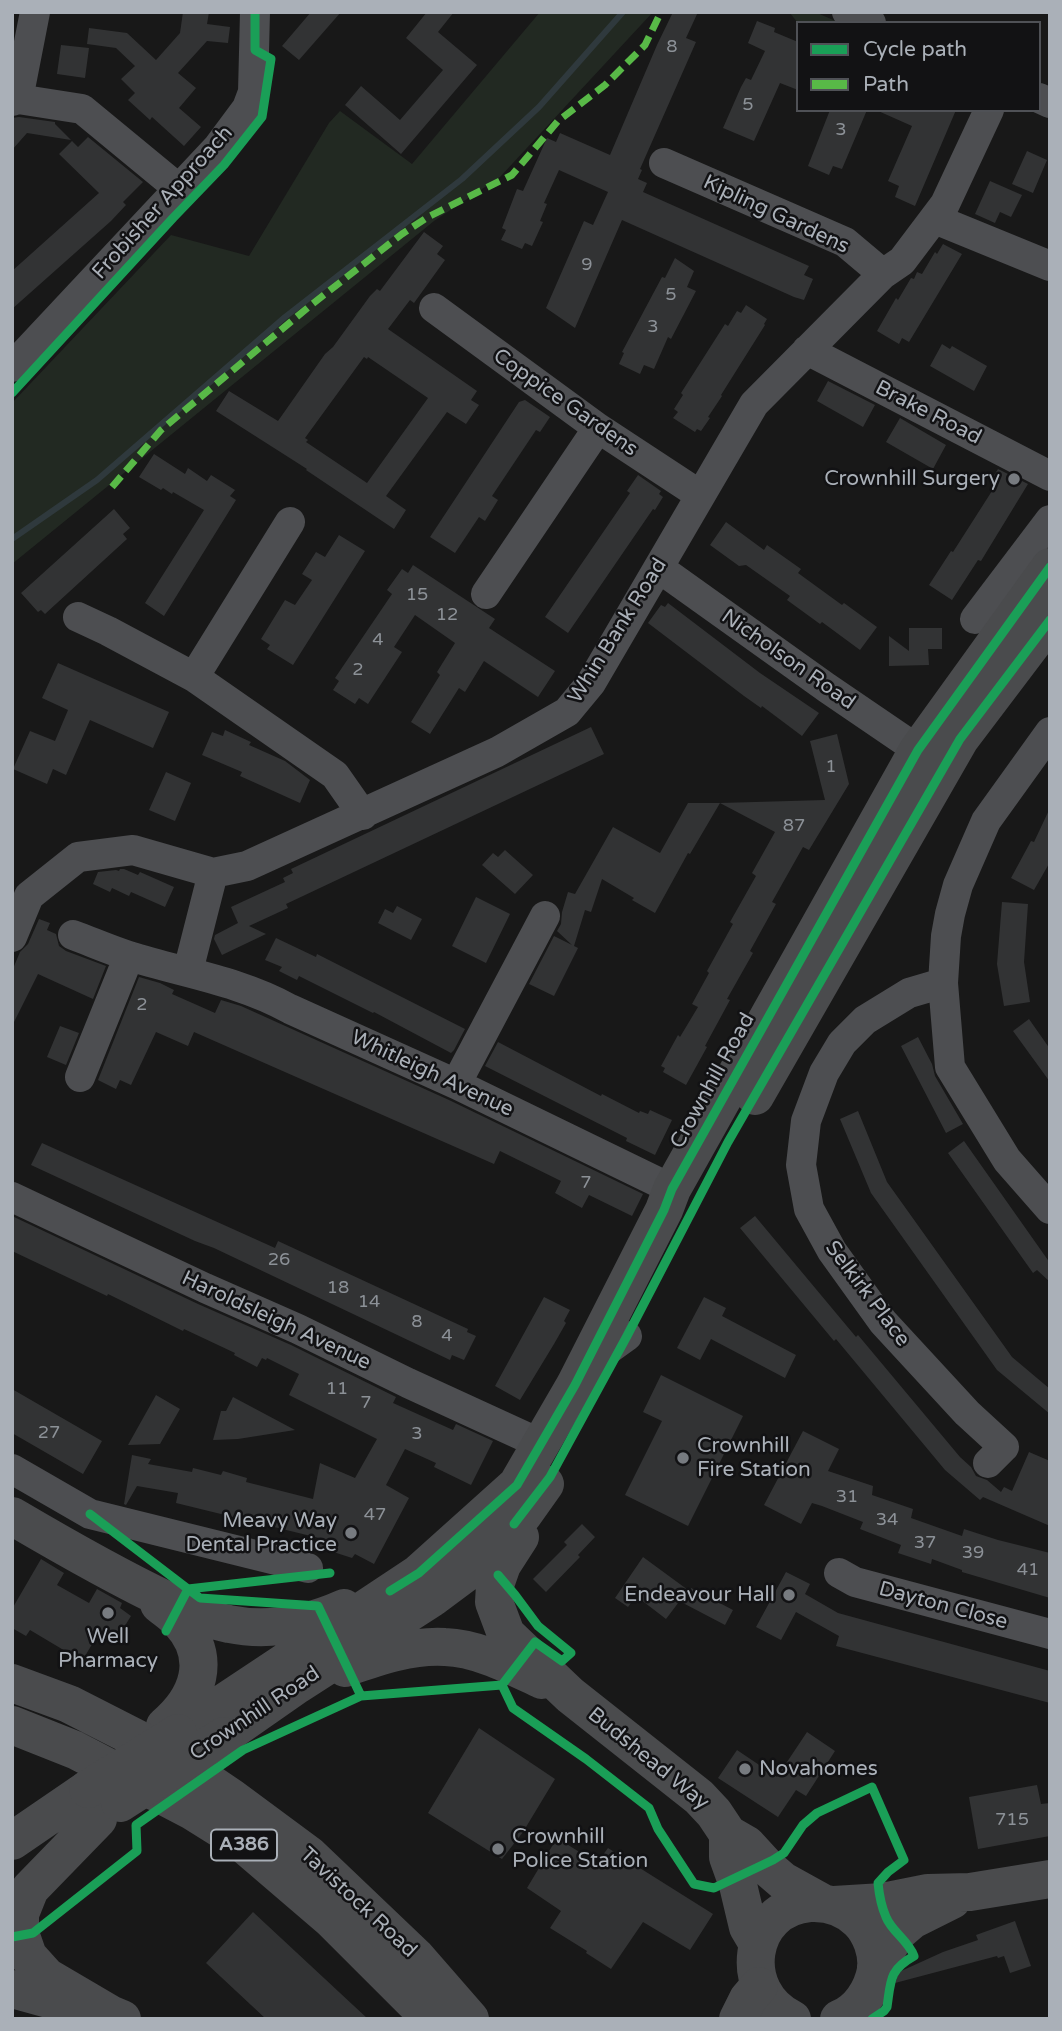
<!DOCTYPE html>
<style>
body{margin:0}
#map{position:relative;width:1062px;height:2031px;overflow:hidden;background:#181818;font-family:"Varela Round",sans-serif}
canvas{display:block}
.frame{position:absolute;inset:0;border:14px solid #aab0b8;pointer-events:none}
.legend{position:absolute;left:796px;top:21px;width:245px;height:91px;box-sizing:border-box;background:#121214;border:2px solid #4f5156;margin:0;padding:9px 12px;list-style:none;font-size:21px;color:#aab0b8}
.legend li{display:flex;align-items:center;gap:14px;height:35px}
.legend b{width:35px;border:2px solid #4f5156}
</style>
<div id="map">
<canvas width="1062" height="2031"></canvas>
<div class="frame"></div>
<ul class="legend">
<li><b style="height:9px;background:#1a9f57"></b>Cycle path</li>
<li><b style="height:9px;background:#58b947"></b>Path</li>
</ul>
</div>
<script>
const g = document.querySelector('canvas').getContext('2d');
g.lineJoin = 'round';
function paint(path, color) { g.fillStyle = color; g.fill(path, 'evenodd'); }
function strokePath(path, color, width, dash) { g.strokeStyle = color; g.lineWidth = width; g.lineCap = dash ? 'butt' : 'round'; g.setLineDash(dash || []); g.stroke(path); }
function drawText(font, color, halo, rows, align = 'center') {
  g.font = font + ' "Varela Round",sans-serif'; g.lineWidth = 5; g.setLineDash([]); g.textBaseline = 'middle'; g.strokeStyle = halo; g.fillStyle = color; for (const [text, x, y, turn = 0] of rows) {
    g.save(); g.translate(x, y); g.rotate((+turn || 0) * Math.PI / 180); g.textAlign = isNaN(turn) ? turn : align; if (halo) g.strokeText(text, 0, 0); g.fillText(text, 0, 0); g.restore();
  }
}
paint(new Path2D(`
 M540,12H653L500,177L434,221L12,564V403L171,235L249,256L329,123L340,111L412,164Z
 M789,12H815L840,23H798Z`), '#222922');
strokePath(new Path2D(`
 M12,539L97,480L285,317L462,179L539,107L623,12`), '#2f393d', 6);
paint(new Path2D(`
 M183,12H209L207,24L230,27L228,43L207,41L178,73L196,88L179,108L201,127L184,146L152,117L150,120L128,100L135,93L121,79L135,66L116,48L87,44L89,28L127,33L156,60L180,33Z
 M311,12H341L299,60L282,46Z
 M427,12H454L438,32L477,65L401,154L345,105L361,86L400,120L443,70L406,38Z
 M673,12H698L686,38L696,42L640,169L642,170L638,179L647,183L643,192L809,266L804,275L813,279L804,300L794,297L622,220L575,328L546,308L584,221L593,225L608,192L559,170L544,203L547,204L540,221L543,222L532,246L525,243L522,249L501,240L506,230L502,228L517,189L523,191L547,138L556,142L560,133L610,155L657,45Z
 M757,21L775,28L774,32L798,42V90L780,83L754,141L723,128L741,87L746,78L751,80L765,51L748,43Z
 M61,45L89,48L85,78L57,74Z
 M830,110H867L842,169L833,166L829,175L808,166Z
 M876,110H956L915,206L895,197L899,186L888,181L912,126Z
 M19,117L55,122V124L71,140L27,133L12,150V118Z
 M88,137L143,182L123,202L126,205L111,221L12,309V271L99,193L59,154L72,141L78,147Z
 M1027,151L1047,160L1033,193L1012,184Z
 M990,181L1022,195L1011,217L1000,212L995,223L975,214Z
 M424,232L443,246L437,254L445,260L414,303L410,300L388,329L477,391L471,400L479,405L466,424L447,412L386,496L406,510L394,529L306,470L307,469L216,411L229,391L278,421L325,354L333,347L370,296L377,289L380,291ZM364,357L367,359L368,357L428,398L367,483L306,442L308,440L305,438Z
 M943,244L962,254L909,342L902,338L899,344L877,331L896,298L898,300L911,278L914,279L917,272L922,274L935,252L937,254Z
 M675,258L694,271L687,287L696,291L671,339L668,337L654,369L644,365L640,374L619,364L624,353L622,352L662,277L665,278Z
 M746,305L767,319L764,324L765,325L721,395L722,396L708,417L710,418L701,431L697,429L695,432L673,418L678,412L674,409L683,395L681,393L725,324L728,326L737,311L741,313Z
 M942,344L950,349L952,346L987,366L974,391L930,366Z
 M828,381L875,405L863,427L817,401Z
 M525,400L550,417L540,432L536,430L492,496L498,500L485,521L479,517L455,553L430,537L519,402Z
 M900,418L946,445L933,469L886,442Z
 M154,454L185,474L188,468L207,481L211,475L235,490L230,496L236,500L164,616L145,603L204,510L173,492L172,494L163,488L161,490L139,477Z
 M998,469L1028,484L981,561L978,560L952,600L929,585L951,551L953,552L999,480L993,477Z
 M638,475L661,491L659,494L663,497L655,510L653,509L568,633L545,617L630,493L627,491Z
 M114,509L130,528L123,534L127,539L45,614L41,610L38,612L21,593Z
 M726,522L764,550L767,545L801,569L798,573L842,605L844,603L877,627L860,650L822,622L820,624L787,600L790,596L746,565L739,566L710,545Z
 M339,535L365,551L293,665L267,649L270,645L261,639L285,600L295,605L312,580L302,574L316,552L325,557Z
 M413,565L495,619L489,628L555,671L538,697L484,661L465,692L459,688L430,734L411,722L440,675L437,672L455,643L415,615L394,647L402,652L368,704L359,698L355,704L333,690L339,681L335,678L392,594L387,590L402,569L408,573Z
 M668,603L760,673L819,713L802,736L762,706L761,708L744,696L648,623L661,605L665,607Z
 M909,628H942V649H928L929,665L889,666V636L909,651Z
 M58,663L169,712L153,748L90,720L66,775L53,769L47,784L13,769L30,731L55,741L68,710L42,698Z
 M591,727L604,754L286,904L288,908L249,926L266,934L222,955L214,939L215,935L238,923L231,907L285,882L283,878L293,873L291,869Z
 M225,730L251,742L249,745L285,761L310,780L300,803L240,776L242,772L202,755L212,732L223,736Z
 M837,734L849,784L809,850L803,847L772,902L776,904L750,951L753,953L727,999L730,1000L705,1046L707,1047L686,1085L663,1072L665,1068L661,1066L678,1035L680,1037L698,1007L692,1004L709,973L707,971L733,924L730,922L756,876L752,873L775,832L720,803L825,800L810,741Z
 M166,772L191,783L175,821L149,810Z
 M688,803H720L690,854L688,853L655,913L632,900L634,898L602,879L591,912L585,910L574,946L578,948L554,996L529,984L554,936L572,945L557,931L561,924L562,912L568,892L575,894L613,827L660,853Z
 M1050,808V862L1034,890L1011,878L1031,841L1034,842Z
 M505,850L533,875L515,894L482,865L493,853L498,857Z
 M120,869H124L138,875L140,872L174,887L165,907L131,892L129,896L112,888L110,892L93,884L98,872L116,870L119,871Z
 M476,897L510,914L486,963L452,946Z
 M1002,902L1028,904L1024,962L1030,1002L1004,1006L997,964Z
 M397,906L422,919L411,940L378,923L385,909L393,913Z
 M39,919L50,923L47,930L56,934L59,946L66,951L106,966L93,999L38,974L12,1026V971L20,952L28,944Z
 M276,938L316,957L317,954L465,1029L454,1050L451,1053L374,1012L373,1013L299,976L297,980L279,971L282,967L265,960Z
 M139,977L160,983L174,990L172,994L215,1013L221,1000L241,1006L449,1100L643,1194L632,1216L589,1195L582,1208L555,1193L561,1181L500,1151L494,1164L194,1032L188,1046L156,1032L131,1085L120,1080L116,1089L98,1080Z
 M1029,1019L1050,1049V1082L1013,1031Z
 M60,1026L79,1033L66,1065L47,1057Z
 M918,1037L932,1064L935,1076L963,1124L946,1133L901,1046Z
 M498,1042L601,1096L602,1094L639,1113L640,1111L648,1114L650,1110L672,1120L655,1155L626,1141L627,1138L485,1066Z
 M858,1111L887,1182L1012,1357L1050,1389V1414L997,1370L871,1193L840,1119Z
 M964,1141L1050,1263V1282L1037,1270L1033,1273L948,1153Z
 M42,1143L275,1248L278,1241L468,1329L467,1332L476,1336L464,1360L452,1355L450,1360L214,1248L195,1241L31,1165Z
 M12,1216L198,1304L291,1345L396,1397L393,1403L453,1430L456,1424L493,1441L471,1485L434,1467L436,1463L405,1449L386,1485L409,1498L374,1564L355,1554L352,1558L318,1547L319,1538L176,1503L178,1493L137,1486L126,1505L124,1504L132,1455L151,1459L148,1464L192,1472L193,1468L221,1475L223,1471L247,1478L246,1482L313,1499L320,1463L355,1478L377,1439L289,1395L299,1374L267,1358L266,1360L262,1358L257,1367L234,1355L235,1353L184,1329L183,1331L108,1294L107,1296L12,1251Z
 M755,1216L856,1337L858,1335L960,1457L971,1467L976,1476L987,1480L1001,1492L1004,1487L1012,1491L1029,1452L1050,1461V1526L983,1497L980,1500L945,1470L836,1339L834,1341L740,1228Z
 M544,1297L570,1310L564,1321L566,1323L554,1344L520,1400L495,1386Z
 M704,1297L726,1308L722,1316L796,1355L785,1378L711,1339L700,1360L677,1348Z
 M661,1375L743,1416L688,1526L625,1495L662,1421L643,1412Z
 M12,1389L102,1441L83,1474L12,1433Z
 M156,1395L180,1409L160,1444L128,1445Z
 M233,1397L295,1430L238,1439L213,1440L221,1411H226Z
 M803,1431L839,1449L828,1471L873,1486L872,1495L913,1509L911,1518L962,1536L964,1529L998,1540L1050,1553V1598L962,1572V1570L932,1559L931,1564L898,1553L901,1545L860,1529L863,1522L822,1506L812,1503L801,1524L764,1505Z
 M582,1524L595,1537L578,1555L575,1552L580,1557L546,1592L533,1579L567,1545L564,1542Z
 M643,1557L688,1590L666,1619L636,1596L628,1607L615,1598Z
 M41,1559L64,1573L57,1585L89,1603L97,1589L122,1603L120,1608L131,1616L116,1640L100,1631L82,1661L30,1630L26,1636L12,1628V1609Z
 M786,1572L810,1584L805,1594L838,1613L1050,1671V1703L836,1646L839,1636L796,1612L781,1640L756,1627Z
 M691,1588L733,1610L725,1625L683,1603Z
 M479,1728L555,1779L523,1832L502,1859L428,1813Z
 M807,1732L835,1751L806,1796L796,1790L778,1817L718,1778L737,1750L777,1777Z
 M1037,1785L1041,1804L1050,1803V1836L978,1849L969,1797Z
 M557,1838L597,1863L608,1848L713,1914L690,1950L643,1922L611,1969L586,1953L587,1951L550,1928L561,1911L527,1888Z
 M253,1912L368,2019H266L206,1963Z
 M1015,1921L1031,1966L1010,1973L1004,1956L998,1958L997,1956L895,1983L899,1972L943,1952L978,1940L976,1935Z`), '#323334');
strokePath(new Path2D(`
 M847,12L871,23
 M1039,98L1050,103
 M18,99L35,12
 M12,101L18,99L82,109L179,189
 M664,163L845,242L883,274
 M935,219L1050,266
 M434,308L598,428L700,495
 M807,350L1050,476
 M12,367L218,147L247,108L253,92L255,12
 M659,568L827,688L918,750
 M486,594L598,428
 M78,617L108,631L194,677L335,775L363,815
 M975,619L1050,520
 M194,677L290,522
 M1050,732L986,821L958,885L950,914L946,936L943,983L950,1067L1007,1160L1050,1209
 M73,935C92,942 110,950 129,956C183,973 240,981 290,1009L456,1084L672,1189
 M12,937L29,896L78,857L133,850L213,873L247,866L497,752L567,712L591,683L754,404L883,274L902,261L945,204L989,110
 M188,971L213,873
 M943,983L909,993L865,1020L842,1043L824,1073L806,1121L801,1165L809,1209L832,1251L883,1322L967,1413L1004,1447L988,1463
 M80,1077L129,956
 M456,1084L545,916
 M12,1197L205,1288L298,1329L408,1383L541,1444
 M593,1371L602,1354L627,1336
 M12,1469L90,1514L308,1568
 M839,1573L855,1582L1050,1634`), '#4d4e51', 30);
strokePath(new Path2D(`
 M755,1096L960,739L1050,620
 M12,1516C63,1546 115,1576 168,1601C188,1610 207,1620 229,1624C268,1632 308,1624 344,1608
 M520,1537L502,1565L495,1585L494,1602L506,1634L570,1695L699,1797L714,1813L728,1834L747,1845L769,1869L783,1881L821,1902
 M159,1604C166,1610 174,1615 180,1622C213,1658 198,1698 165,1726
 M345,1668C377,1657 411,1645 445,1647C478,1648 512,1666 542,1680
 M178,1733L419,1573L517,1485L575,1385L664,1210L672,1189L918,750L1050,567
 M224,1736L297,1685L432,1598L475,1566L523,1515L545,1484
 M98,1819L30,1889L20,1914V1933L28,1956L47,1977L110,2014L122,2019
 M728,1834V1857L738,1885L748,1927L758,1944
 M12,1841L88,1789
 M834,1905L883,1902L928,1893L970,1892L1050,1879
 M876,1967L898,1932L912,1920L952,1900
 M12,1989L77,2007
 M792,2019C736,1992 747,1908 810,1903C829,1902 846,1908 859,1921C871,1933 878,1953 876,1970C872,1991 859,2011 839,2019`), '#4a4b4d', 38);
strokePath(new Path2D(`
 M12,1683L69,1704L167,1754L232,1798L309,1855L416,1957L470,2019
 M12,1725L75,1750L192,1811L240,1841L331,1919L431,2019
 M738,2019L748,1999L759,1986`), '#4a4b4d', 38);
strokePath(new Path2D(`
 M88,1789L178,1733
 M120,1803L224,1736`), '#4a4b4d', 38);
strokePath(new Path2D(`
 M112,487L161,430L311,305L402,234L428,217L512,175L558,121L605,85L645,45L661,12`), '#58b947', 7, [14, 7]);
strokePath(new Path2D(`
 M12,393L173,218L224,165L262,117L271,59L255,50V12
 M90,1514L188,1589L330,1573
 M514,1524L550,1477L627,1336L728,1142L960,739L1050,620
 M390,1591L419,1573L517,1485L575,1385L664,1210L672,1189L918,750L1050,567
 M166,1631L188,1589L200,1598L318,1606L361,1696
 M502,1685L513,1708L586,1759L649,1808L658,1829L694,1884L714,1888L773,1860L784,1853L803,1825L817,1813L872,1787L904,1860L888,1872L878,1883C879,1893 882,1908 886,1917C892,1932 908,1940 914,1956C889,1970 891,1980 887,2007L884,2011L872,2019
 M12,1937L33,1933L137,1851L136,1825L243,1750L361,1696L502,1685L535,1642L562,1661L571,1653L538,1626L515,1595L498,1575`), '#1a9f57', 9);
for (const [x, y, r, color] of [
 [1014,479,7,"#777b80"],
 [683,1458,7,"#777b80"],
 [351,1533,7,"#777b80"],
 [789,1595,7,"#777b80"],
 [108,1613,7,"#777b80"],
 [745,1769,7,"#777b80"],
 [498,1849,7,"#777b80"]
]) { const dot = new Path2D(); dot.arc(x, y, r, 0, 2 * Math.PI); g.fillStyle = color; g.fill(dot); strokePath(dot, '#121214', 2.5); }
drawText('18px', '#8c9197', null, [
 ["8",672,47],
 ["5",748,105],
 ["3",841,130],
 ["9",587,265],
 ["5",671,295],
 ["3",653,327],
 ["15",417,595],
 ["12",447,615],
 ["4",378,640],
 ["2",358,670],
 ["1",831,767],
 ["87",794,826],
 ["2",142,1005],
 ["7",586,1183],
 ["26",279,1260],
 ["18",338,1288],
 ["14",369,1302],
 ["8",417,1322],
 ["4",447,1336],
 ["11",337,1389],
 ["7",366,1403],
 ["27",49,1433],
 ["3",417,1434],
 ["31",847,1497],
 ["47",375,1515],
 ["34",887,1520],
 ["37",925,1543],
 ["39",973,1553],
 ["41",1028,1570],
 ["715",1012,1820]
]);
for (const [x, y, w] of [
 [244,1845,66]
]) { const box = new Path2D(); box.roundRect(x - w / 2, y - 15.5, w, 31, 5); g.fillStyle = '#121214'; g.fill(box); strokePath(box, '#aab0b8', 2); }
drawText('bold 19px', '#aab0b8', null, [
 ["A386",244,1845]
]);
drawText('21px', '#aab0b8', '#121214', [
 ["Frobisher Approach",163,203,-48],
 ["Kipling Gardens",776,215,25],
 ["Coppice Gardens",565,403,35],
 ["Brake Road",928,413,27],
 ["Whin Bank Road",618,631,-58],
 ["Nicholson Road",788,660,35],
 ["Whitleigh Avenue",432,1074,25],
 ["Crownhill Road",713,1081,-61],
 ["Selkirk Place",867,1294,53],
 ["Haroldsleigh Avenue",276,1321,25],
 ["Dayton Close",943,1606,15],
 ["Crownhill Road",255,1714,-34],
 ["Budshead Way",648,1759,39],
 ["Tavistock Road",358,1903,43]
]);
drawText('21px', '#aab0b8', '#121214', [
 ["Crownhill Surgery",1000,479],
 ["Crownhill",697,1446,"left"],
 ["Fire Station",697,1470,"left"],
 ["Meavy Way",337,1521],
 ["Dental Practice",337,1545],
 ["Endeavour Hall",775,1595],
 ["Well",108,1637,"center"],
 ["Pharmacy",108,1661,"center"],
 ["Novahomes",759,1769,"left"],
 ["Crownhill",512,1837,"left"],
 ["Police Station",512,1861,"left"]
], 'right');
</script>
